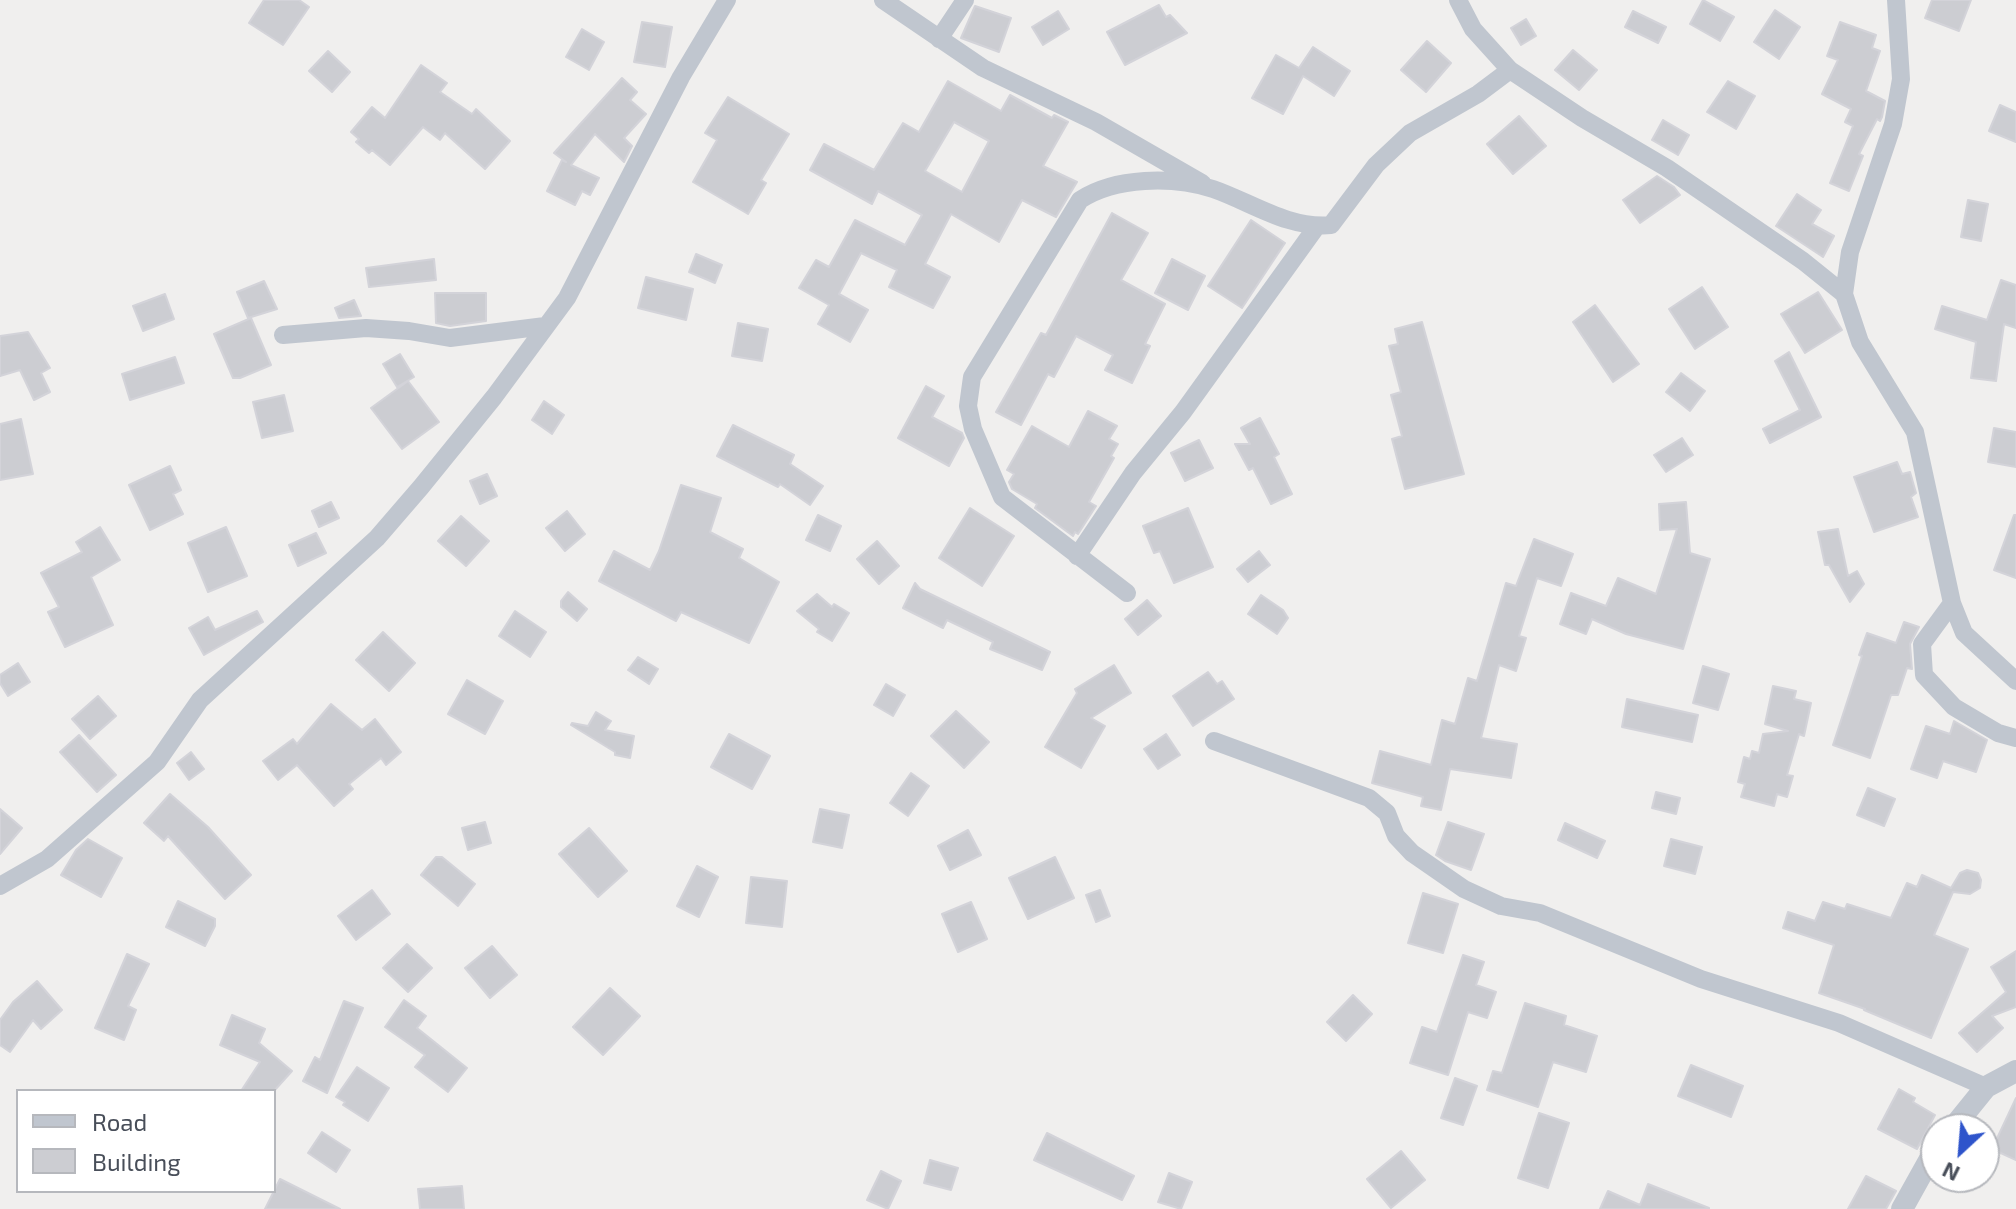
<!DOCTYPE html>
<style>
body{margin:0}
#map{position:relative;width:2016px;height:1209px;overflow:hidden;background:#f0efee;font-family:"Exo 2",sans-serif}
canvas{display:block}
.legend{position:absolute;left:16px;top:1089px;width:260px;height:104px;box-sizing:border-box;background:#fff;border:2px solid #b6b8bd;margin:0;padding:10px 14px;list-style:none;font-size:24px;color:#484e59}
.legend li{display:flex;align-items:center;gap:16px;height:40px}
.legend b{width:40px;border:2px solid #b6b8bd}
.north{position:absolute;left:1920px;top:1113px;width:80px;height:80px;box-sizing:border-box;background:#fff;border:2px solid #b6b8bd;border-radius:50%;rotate:206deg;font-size:22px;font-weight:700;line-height:32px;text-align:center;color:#484e59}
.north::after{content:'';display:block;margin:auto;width:28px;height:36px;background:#2e54cb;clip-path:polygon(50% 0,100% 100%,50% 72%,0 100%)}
</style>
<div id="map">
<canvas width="2016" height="1209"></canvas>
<ul class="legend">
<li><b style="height:10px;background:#c0c6cf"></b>Road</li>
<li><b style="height:22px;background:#cccdd2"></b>Building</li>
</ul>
<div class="north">N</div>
</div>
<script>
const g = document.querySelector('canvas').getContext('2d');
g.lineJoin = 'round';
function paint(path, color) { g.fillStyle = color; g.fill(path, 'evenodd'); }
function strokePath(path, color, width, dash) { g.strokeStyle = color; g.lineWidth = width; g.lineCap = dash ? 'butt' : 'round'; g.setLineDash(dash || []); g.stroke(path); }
const building = new Path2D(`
 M264,0H299L309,7L283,45L249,23Z
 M1703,0L1734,17L1720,41L1690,24Z
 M1932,0H1971L1959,31L1925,18Z
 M1159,5L1166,17L1170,15L1187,33L1125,65L1107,32Z
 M975,6L1011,18L999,52L961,38Z
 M1775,10L1800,27L1779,59L1754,42Z
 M1058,11L1069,29L1043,45L1032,27Z
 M1633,11L1666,27L1658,43L1625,27Z
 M1526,19L1536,36L1521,45L1511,28Z
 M642,22L672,27L665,67L634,62Z
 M1840,22L1876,35L1872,48L1880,51L1866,91L1885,101L1882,117L1880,121L1877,119L1859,154L1863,156L1849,191L1830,183L1853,126L1845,122L1851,109L1822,94L1838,60L1827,56Z
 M582,29L604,42L589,70L566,57Z
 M1427,41L1451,63L1426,92L1401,70Z
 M1313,47L1350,71L1334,96L1303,76L1283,114L1252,98L1276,55L1299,68Z
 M1573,50L1597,70L1579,90L1555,70Z
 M328,51L350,72L332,92L309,71Z
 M421,65L447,83L440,92L472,114L476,109L510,141L485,169L445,133L440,140L423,127L390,165L372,150L369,153L356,142L359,139L351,132L372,107L385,118Z
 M622,78L637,92L630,100L646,114L624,138L632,146L624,162L595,134L571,165L599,178L590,195L582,191L575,205L547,191L562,160L566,162L554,153Z
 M948,81L1001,111L1010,95L1052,118L1054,115L1068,122L1043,166L1077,182L1056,217L1022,200L999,242L951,214L925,264L950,277L933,308L889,287L897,270L861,253L839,294L868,310L850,342L818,324L829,305L799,288L816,260L829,267L855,220L905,245L922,215L878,191L872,204L810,170L824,144L874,170L903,123L919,132ZM954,122L989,141L962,192L925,171Z
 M1728,81L1755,96L1736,129L1707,112Z
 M728,97L789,134L761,180L766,183L748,214L693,182L717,140L705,133Z
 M2000,105L2016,112V142L1989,131Z
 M1519,116L1546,146L1513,174L1487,144Z
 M1663,120L1689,135L1678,155L1652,140Z
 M1657,176L1674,187L1680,195L1640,223L1623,200Z
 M1797,194L1821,210L1812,224L1834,236L1823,257L1776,226Z
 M1968,200L1988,204L1981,241L1961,237Z
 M1112,213L1148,233L1121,280L1165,304L1145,344L1150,346L1132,383L1105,370L1113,355L1076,336L1054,377L1048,374L1021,425L996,412L1041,333L1046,335Z
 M1251,220L1285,243L1242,308L1208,286Z
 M696,254L722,265L715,283L689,272Z
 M434,259L436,280L369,287L366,268Z
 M1172,259L1205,276L1188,310L1155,293Z
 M646,277L693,289L686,320L638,308Z
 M2001,280L2016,285V328L2004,324L1996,381L1971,378L1976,342L1935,329L1942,306L1987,320Z
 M264,281L277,309L248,318L237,292Z
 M1702,287L1728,327L1695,349L1669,309Z
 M1818,292L1842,330L1805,353L1781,314Z
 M435,293H486V321L450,326L436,323Z
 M165,294L174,319L143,331L133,306Z
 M354,300L361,316L339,318L335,308Z
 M1595,305L1639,364L1613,382L1573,322Z
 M251,318L271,365L240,378H233L214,334Z
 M1422,322L1464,474L1405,489L1392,439L1402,436L1391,395L1401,392L1389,346L1398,344L1395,329Z
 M738,323L768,329L762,361L732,356Z
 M28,332L50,368L41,373L50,392L34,400L20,370L0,376V336Z
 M1789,352L1821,417L1770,443L1763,429L1800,410L1775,361Z
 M400,354L414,377L397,387L383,364Z
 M175,357L184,383L130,400L122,374Z
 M1681,373L1705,391L1690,411L1666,392Z
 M408,381L439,422L402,449L371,408Z
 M926,386L944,396L932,417L962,433L964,438L949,466L898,438Z
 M284,395L293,431L262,438L253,402Z
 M544,401L564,415L552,434L532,420Z
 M1088,411L1117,426L1109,439L1118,444L1111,456L1114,458L1089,502L1096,506L1078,534L1075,532L1073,536L1035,508L1037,504L1012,489L1009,482L1014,474L1007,470L1032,426L1069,447Z
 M1260,418L1279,454L1274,457L1292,494L1271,504L1253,468L1249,470L1235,444H1250L1241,428Z
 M21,419L33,474L0,480V424Z
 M733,425L794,455L790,464L823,486L810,505L780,484L778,487L717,456Z
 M1994,428L2016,432V467L1988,462Z
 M1682,438L1693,455L1666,472L1654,455Z
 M1199,440L1213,468L1185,481L1171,453Z
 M1897,462L1902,474L1910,472L1916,493L1911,497L1918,517L1874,532L1854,477Z
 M170,466L181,490L173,494L183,514L150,530L129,485Z
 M487,474L497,496L480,504L470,481Z
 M681,485L721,498L710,532L743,549L739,558L779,582L749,643L681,612L676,621L599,581L614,551L650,570L659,551Z
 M331,502L339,518L319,527L312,511Z
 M1686,502L1690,553L1710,559L1683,649L1626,634L1592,619L1586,634L1560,624L1571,593L1606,606L1618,578L1656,594L1677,529L1660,530L1659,504Z
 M970,508L1014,536L982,586L939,558Z
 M1188,508L1213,567L1174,583L1160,551L1154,553L1143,526Z
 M567,511L585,534L565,551L546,528Z
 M818,515L841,526L830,551L806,540Z
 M2014,515H2016V578L1994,570Z
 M461,516L489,541L466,566L438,541Z
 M100,527L120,560L91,577L113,625L65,647L48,612L59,607L41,573L82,552L76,542Z
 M226,527L247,576L208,592L188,543Z
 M1838,529L1848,576L1857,571L1864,584L1850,602L1829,565H1825L1818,532Z
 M316,533L326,553L298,566L289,545Z
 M1534,539L1573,554L1561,586L1537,578L1519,636L1526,638L1516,671L1499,665L1481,738L1517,744L1511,778L1450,769L1441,810L1421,806L1423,797L1372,783L1380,751L1431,765L1442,720L1455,724L1468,678L1477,681L1506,583L1516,586Z
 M877,541L899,566L879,584L857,559Z
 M1259,551L1270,565L1248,582L1237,569Z
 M915,583L920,589L1050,652L1042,670L990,649L993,642L947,620L943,628L903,608Z
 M568,592L587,609L577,621L561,607V601Z
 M817,594L832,607L834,604L849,613L832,641L817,632L819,629L797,611Z
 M1261,595L1283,610L1288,618L1277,634L1248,614Z
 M1147,600L1161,616L1138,635L1125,619Z
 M257,611L263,622L204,655L189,628L208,617L215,630Z
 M515,611L546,632L530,657L499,636Z
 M1904,622L1919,627L1910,644L1912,669L1907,668L1898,695H1891L1870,758L1833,745L1862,656L1859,655L1867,633L1896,643Z
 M383,632L415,663L389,691L356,660Z
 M638,657L658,669L649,684L628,670Z
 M18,663L30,682L8,696L0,683V675Z
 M1114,665L1131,693L1091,718L1105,726L1081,768L1045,747L1077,693L1075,689Z
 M1703,666L1729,674L1718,710L1693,703Z
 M1208,672L1217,684L1222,681L1234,699L1193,726L1173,696Z
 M467,680L503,701L485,734L448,714Z
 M886,684L905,695L893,716L874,705Z
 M1773,686L1796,691L1794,699L1811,703L1804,736L1799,734L1787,775L1793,776L1787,797L1777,794L1774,806L1741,797L1745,784L1738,782L1744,757L1750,759L1752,751L1759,753L1763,734L1788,731L1765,724Z
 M98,696L116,716L90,739L72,719Z
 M1627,699L1698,715L1692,742L1622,727Z
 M331,704L362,730L375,719L401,752L386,765L381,758L349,784L353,789L334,806L297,765L278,780L263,761L293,739L297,744Z
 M956,711L989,742L964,768L931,736Z
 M596,712L611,721L605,730L634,736L630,758L615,755V752L571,725L572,723L588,726Z
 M1954,721L1987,740L1976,772L1943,761L1937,778L1911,769L1926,726L1950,734Z
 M729,734L770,756L752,789L711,767Z
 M1166,734L1180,755L1158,769L1144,749Z
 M79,735L116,775L97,792L60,752Z
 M191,752L204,769L189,780L177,763Z
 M911,773L929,786L908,816L890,803Z
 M1868,788L1895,799L1884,826L1857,815Z
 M1656,792L1680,798L1676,814L1652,808Z
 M170,794L208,827L251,875L225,899L168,836L164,841L144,823Z
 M0,809L22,828L0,854Z
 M820,809L849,815L842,848L813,842Z
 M485,822L491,843L468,850L462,828Z
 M1448,822L1484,834L1471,870L1445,861L1436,855Z
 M1565,823L1605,841L1597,858L1558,840Z
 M589,828L627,871L598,897L559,854Z
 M968,830L981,855L950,870L938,846Z
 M88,839L122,858L101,897L61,875L76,850Z
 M1671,839L1702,847L1695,874L1664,866Z
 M436,857H442L475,884L458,906L421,875Z
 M1055,857L1074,898L1028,919L1009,878Z
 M697,866L718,877L699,917L677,906Z
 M1967,870L1978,873L1981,880L1980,888L1970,894L1953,892L1934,935L1968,949L1931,1038L1864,1010L1865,1009L1819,993L1834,945L1783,928L1788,912L1815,921L1823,902L1845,909L1847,904L1891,918L1907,883L1917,887L1922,875L1951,888L1960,873Z
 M751,877L787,881L782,927L746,923Z
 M372,890L390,914L356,940L338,916Z
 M1100,890L1110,916L1096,922L1086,895Z
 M1423,893L1458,904L1443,953L1408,943Z
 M178,901L215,919V926L205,946L166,927Z
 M971,902L987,939L958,952L942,914Z
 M407,944L432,968L408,992L383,968Z
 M492,946L517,975L490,998L465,968Z
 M2016,951V1007L1992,1016L2003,1028L1977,1052L1959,1033L2006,992L1991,967Z
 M127,954L149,964L128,1006L136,1010L124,1040L95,1028Z
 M1463,955L1484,962L1476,985L1496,992L1487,1018L1468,1012L1448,1075L1410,1063L1422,1027L1437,1032Z
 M37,981L62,1010L41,1029L33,1020L10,1052L0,1045V1020L13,1002Z
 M610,988L640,1016L603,1055L573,1027Z
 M1353,995L1372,1014L1346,1041L1327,1022Z
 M404,1000L426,1016L417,1028L467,1068L448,1092L415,1067L425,1055L385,1027Z
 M344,1001L363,1008L327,1093L303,1081L315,1057L320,1060Z
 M1525,1003L1566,1016L1564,1025L1597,1036L1586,1072L1553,1062L1538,1107L1487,1090L1493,1071L1502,1073Z
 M232,1015L265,1029L259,1043L292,1071L274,1091H241L260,1062L220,1045Z
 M1691,1065L1743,1086L1731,1117L1678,1096Z
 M357,1067L389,1088L368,1121L343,1105L345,1102L336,1097Z
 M1455,1078L1477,1086L1463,1125L1441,1118Z
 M1899,1089L1915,1098L1913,1102L1935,1115L1917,1149L1878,1129Z
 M2016,1098V1160L1992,1149Z
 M1539,1113L1569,1123L1548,1188L1518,1178Z
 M322,1132L350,1150L336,1172L308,1153Z
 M1047,1133L1134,1176L1122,1200L1034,1160Z
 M1401,1151L1425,1180L1391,1208L1367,1179Z
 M930,1160L958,1168L951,1190L924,1183Z
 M881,1171L901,1181L888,1209L867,1200Z
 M1169,1173L1192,1182L1181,1209L1158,1202Z
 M1866,1176L1896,1191L1886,1209H1848Z
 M280,1179L340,1209H265Z
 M1648,1184L1709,1208V1209H1600L1608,1191L1640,1205Z
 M462,1186L464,1209H420L418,1189Z`);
paint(building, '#cccdd2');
strokePath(building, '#d3d3d9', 2);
strokePath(new Path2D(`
 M883,0L983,68L1096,122L1202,183
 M1458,0L1473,29L1510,70L1582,118L1667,168L1803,261L1844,294L1860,342L1915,432L1952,603L1964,633L2016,681
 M939,39L965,0
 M1844,294L1850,252L1893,124L1901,79L1896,0
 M283,335L366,328L409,331L450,338L545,326
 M1077,556L1133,473L1183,412L1317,226
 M1127,593L1002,497L973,429L968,406L972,377L1080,200C1115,177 1173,176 1213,189C1251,202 1288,229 1331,225L1376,165L1410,133L1478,94L1510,70
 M1952,603L1922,644L1924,675L1954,707L1998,733L2016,738
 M1214,741L1369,798L1387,813L1396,836L1412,853L1464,889L1501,906L1540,913L1701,979L1839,1023L1986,1087
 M0,886L47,859L157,762L200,700L377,538L421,487L494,397L567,298L681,77L727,0`), '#c0c6cf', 18);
strokePath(new Path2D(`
 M1952,1129L1986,1087L2016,1071
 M1902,1209L1936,1148`), '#c0c6cf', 22);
</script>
